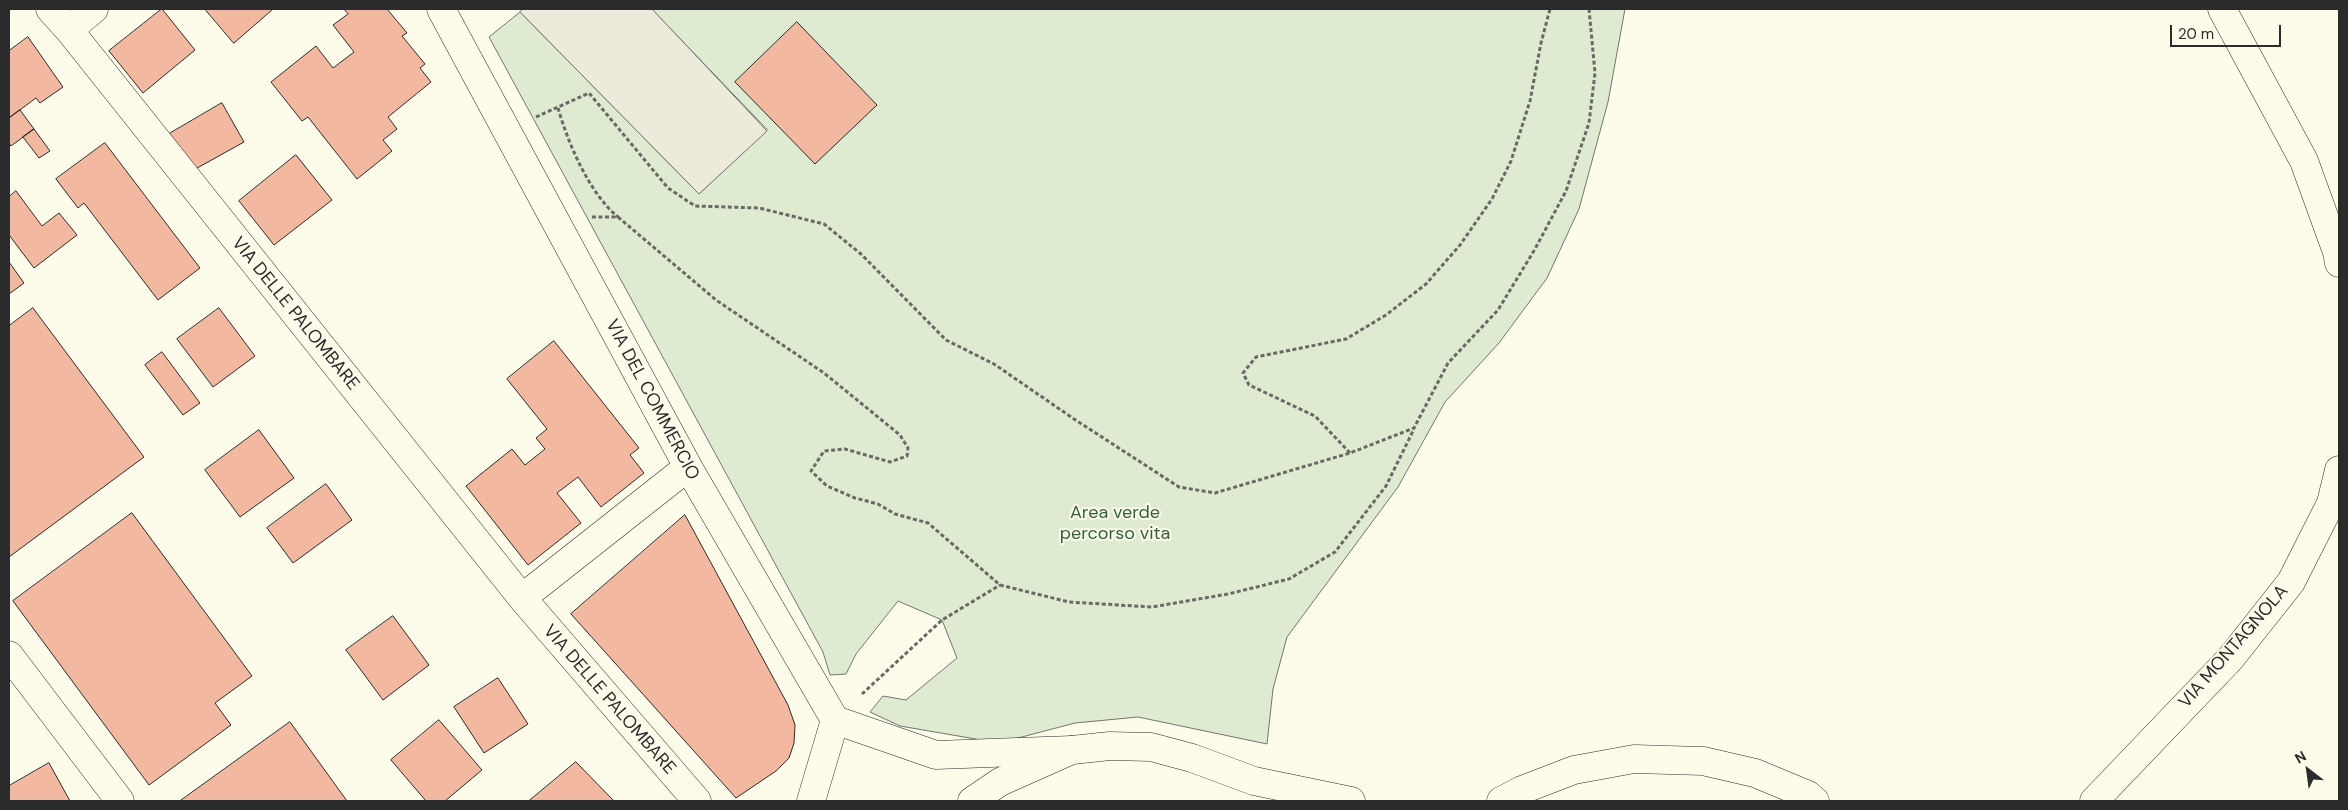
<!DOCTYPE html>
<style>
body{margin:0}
#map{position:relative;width:2348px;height:810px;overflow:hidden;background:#fdfbea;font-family:"DM Sans",sans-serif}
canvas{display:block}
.frame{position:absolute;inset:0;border:10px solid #2b2b2b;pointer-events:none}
.north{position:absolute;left:2283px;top:745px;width:50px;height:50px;-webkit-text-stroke:4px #fdfbea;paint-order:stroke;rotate:330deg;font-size:14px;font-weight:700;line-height:20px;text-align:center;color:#2b2b2b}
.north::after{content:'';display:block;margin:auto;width:18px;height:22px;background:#2b2b2b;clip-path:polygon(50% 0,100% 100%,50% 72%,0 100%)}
.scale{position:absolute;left:2170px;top:25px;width:111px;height:22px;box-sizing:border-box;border:2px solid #2b2b2b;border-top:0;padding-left:6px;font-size:15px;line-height:18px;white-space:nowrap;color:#2b2b2b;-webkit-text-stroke:4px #fdfbea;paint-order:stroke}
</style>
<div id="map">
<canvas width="2348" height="810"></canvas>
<div class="frame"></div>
<div class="north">N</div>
<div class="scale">20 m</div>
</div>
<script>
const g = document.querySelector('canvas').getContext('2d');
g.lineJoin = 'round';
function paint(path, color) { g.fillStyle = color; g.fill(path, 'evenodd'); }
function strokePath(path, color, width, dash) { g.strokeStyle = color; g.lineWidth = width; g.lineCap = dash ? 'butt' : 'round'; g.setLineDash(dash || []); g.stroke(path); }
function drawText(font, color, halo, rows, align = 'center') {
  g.font = font + ' "DM Sans",sans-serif'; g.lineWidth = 4; g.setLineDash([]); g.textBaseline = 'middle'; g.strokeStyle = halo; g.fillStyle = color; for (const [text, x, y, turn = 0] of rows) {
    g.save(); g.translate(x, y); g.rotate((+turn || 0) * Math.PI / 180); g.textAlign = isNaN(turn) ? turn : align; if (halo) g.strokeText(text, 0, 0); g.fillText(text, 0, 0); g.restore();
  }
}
const green = new Path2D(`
 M652,9H1625L1608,102L1579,209L1547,278L1499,343L1445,402L1398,487L1287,637L1273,689L1267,744L1138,717L1075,723L999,743L900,726L870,712L883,696L906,700L957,658L942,620L898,601L856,654L846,674L830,675L823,652L489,37L520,12L699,194L767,130Z`);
paint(green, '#deebd1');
strokePath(green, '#74746e', 1);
const parking = new Path2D(`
 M523,9H652L767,131L699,194L520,12Z`);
paint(parking, '#eceadb');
strokePath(parking, '#74746e', 1);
const building = new Path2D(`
 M162,9L195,50L143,93L109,51Z
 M205,9H273L234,43Z
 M344,9H387L407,33L402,36L425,64L420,68L431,82L388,117L397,129L383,140L392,151L357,179L308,117L302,121L271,82L316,46L333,68L354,52L333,25L348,14Z
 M797,22L877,105L815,164L735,82Z
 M28,37L63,87L40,103L36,98L9,118V51Z
 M222,103L244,142L190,172L169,134Z
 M20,110L34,129L11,146L9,143V118Z
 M34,129L50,151L39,158L23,137Z
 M105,143L200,268L158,300L84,203L78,208L56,179Z
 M296,155L332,200L274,245L239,201Z
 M16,191L42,226L59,213L77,235L34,268L9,235V197Z
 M9,262L24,283L9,294Z
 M33,308L144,457L9,557V326Z
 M219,308L255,356L213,387L177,339Z
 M554,341L639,448L630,455L644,473L601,507L578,477L557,493L581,523L528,565L466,486L512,449L525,465L545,449L536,438L547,429L507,379Z
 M162,352L200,403L183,415L145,365Z
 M259,430L294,478L240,517L205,470Z
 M326,484L352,520L293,563L267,528Z
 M132,513L252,676L215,703L231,725L149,785L13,601Z
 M685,515L788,705L795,725L794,743L789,758L776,771L736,798L571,614Z
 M393,616L429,665L383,700L346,650Z
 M498,678L528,724L484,753L454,707Z
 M439,720L482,770L445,801H426L391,760Z
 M290,722L347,801H180Z
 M576,762L614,801H529Z
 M49,763L70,801H9V786Z`);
paint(building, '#f2b8a0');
strokePath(building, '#2b2b2b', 1);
const street = new Path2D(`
 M50,9L69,30L522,598L697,801
 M441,9L688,467L835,720L811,801
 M69,30L94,9
 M522,598L688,467
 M9,655L120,801
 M835,720L936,755L1072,750`);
const secondary = new Path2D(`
 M2222,9L2304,161L2337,252L2339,263
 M972,801L1000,782L1072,750L1110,746L1151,747L1192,758L1254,781L1351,801
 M1501,801L1522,790L1574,770L1634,759L1703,761L1755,773L1808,795L1815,801
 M2094,801L2230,659L2291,582L2331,503L2339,470`);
strokePath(street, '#2b2b2b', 29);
strokePath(secondary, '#2b2b2b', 29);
strokePath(new Path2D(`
 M558,108C568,143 589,193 618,217
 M536,117L589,93L668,188L695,206L759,208L824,224L861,254L946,340L994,364L1074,419L1179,487L1215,493L1350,453L1414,428L1448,363L1498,310L1535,249L1566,191L1589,123L1595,73L1589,9
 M592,217H618L716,300L824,373L900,435L908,448L907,456L890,462L845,449L824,451L811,471L827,486L855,498L878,504L895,514L928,523L1000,585L1069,602L1152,607L1228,594L1289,579L1335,552L1386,486L1414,429
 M1350,453L1315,416L1249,385L1243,373L1256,357L1346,339L1386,315L1426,284L1460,245L1492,199L1511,161L1530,101L1541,43L1550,9
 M862,694L942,620L1000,585`), '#6a6964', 3, [4, 2.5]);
strokePath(street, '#fdfbea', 28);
strokePath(secondary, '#fdfbea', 28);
drawText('18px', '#2b2b2b', '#fdfbea', [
 ["VIA DELLE PALOMBARE",295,314,51],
 ["VIA DEL COMMERCIO",652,400,62],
 ["VIA MONTAGNOLA",2234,647,-49],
 ["VIA DELLE PALOMBARE",609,700,49]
]);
drawText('18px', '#34623c', '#fdfbea', [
 ["Area verde",1115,513],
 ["percorso vita",1115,534]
]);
</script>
